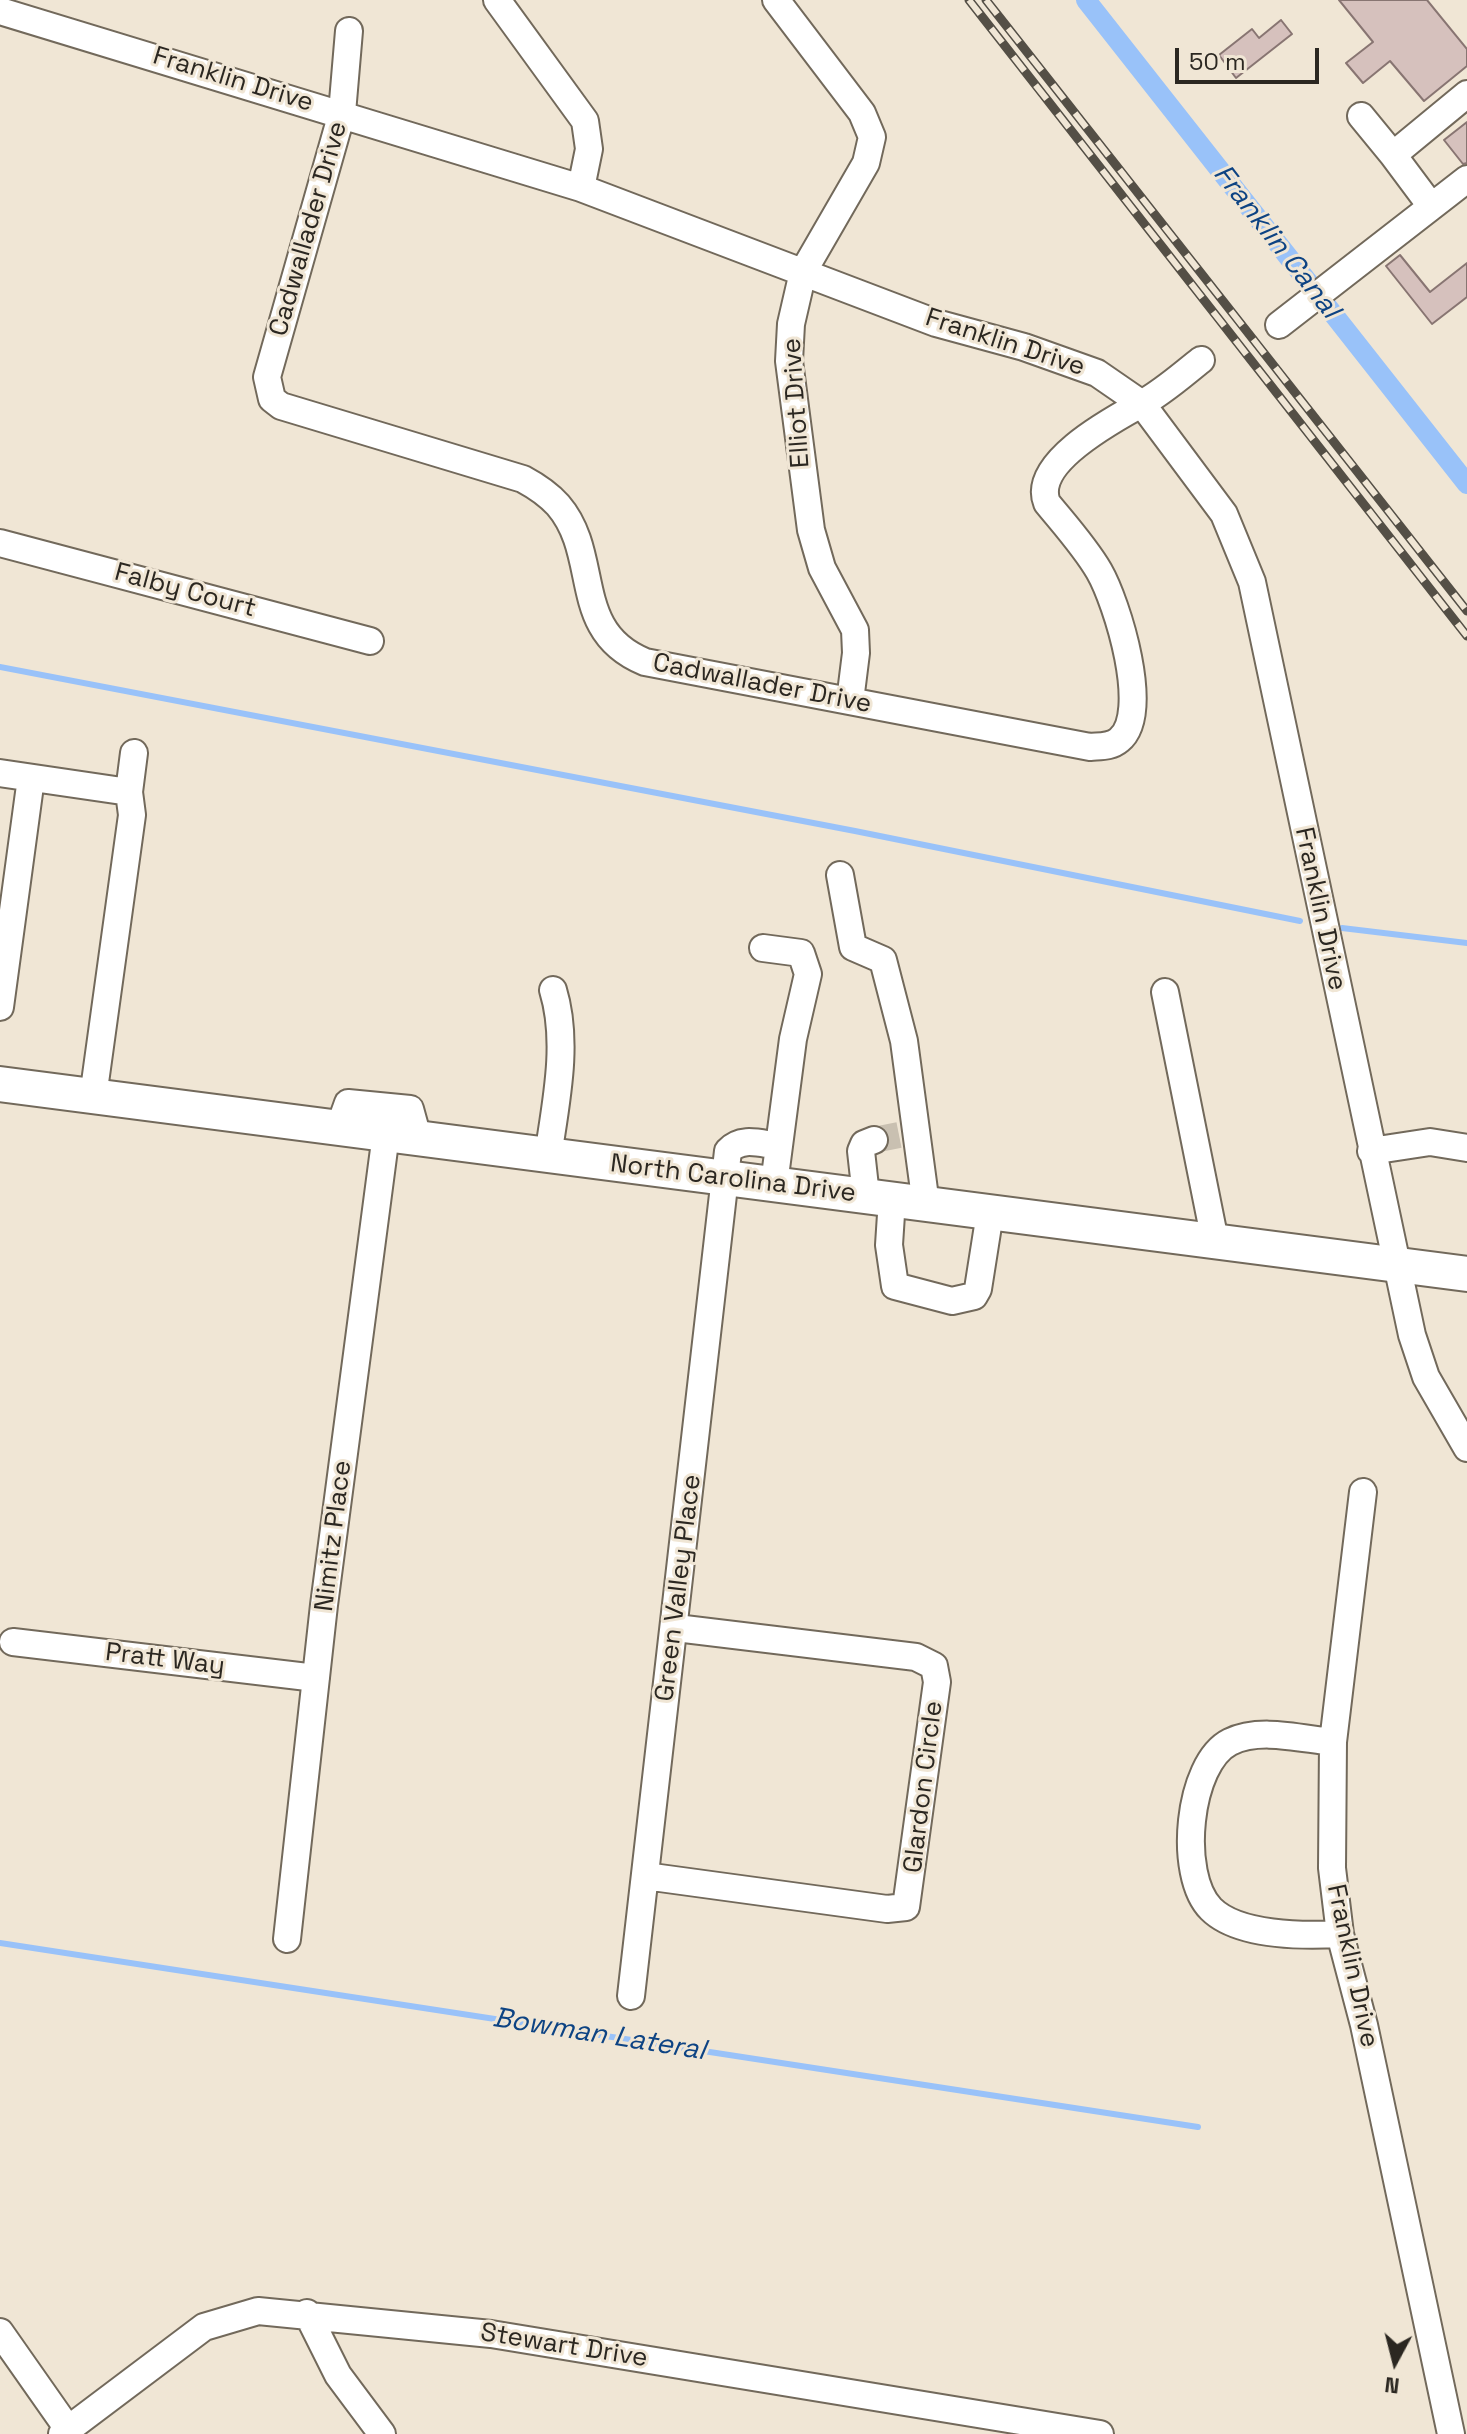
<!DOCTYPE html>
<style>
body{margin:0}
#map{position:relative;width:1467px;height:2434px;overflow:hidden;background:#f0e6d5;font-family:"Space Grotesk",sans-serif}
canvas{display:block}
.north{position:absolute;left:1355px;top:2322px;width:80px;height:80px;-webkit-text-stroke:6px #f0e6d5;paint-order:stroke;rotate:187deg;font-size:22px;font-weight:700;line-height:32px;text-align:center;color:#2b2721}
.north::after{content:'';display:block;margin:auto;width:28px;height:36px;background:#2b2721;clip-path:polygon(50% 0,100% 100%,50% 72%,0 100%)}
.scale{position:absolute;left:1175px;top:48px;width:144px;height:36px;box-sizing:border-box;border:4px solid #2b2721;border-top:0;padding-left:10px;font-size:24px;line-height:28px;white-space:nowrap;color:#2b2721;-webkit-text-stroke:6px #f0e6d5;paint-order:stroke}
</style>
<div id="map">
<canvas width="1467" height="2434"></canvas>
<div class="north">N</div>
<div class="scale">50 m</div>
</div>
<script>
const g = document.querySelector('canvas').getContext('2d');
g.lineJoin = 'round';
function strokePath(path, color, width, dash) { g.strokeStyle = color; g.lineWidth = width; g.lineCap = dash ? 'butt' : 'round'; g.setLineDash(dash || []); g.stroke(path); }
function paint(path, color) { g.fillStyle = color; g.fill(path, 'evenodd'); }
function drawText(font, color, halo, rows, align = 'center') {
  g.font = font + ' "Space Grotesk",sans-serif'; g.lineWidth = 6; g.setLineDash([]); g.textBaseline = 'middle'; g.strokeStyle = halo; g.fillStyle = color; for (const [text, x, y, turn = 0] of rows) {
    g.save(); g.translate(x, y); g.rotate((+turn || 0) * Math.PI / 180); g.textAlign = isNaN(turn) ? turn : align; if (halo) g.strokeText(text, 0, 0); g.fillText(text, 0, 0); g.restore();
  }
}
strokePath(new Path2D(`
 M0,667L855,831L1300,921
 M1342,928L1467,943
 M0,1943L1198,2127`), '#99c2f9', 6);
strokePath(new Path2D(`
 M1086,0L1467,484`), '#99c2f9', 20);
const building = new Path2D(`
 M1339,0H1427L1467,49V66L1424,101L1390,61L1363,83L1346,63L1373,42Z
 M1281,20L1292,34L1236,78L1219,55L1252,29L1259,38Z
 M1467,122V163L1463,164L1444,140Z
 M1400,255L1430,292L1467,263V297L1432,324L1386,266Z`);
paint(building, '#d6c1bd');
strokePath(building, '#887572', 2);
strokePath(new Path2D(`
 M874,1140L899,1135`), '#c9c0b1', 26, [26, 13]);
const minor = new Path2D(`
 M497,0L585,121L589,149L581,188
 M776,0L862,113L872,137L866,163L803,272L791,324L789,361L811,530L822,568L855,630L856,653L850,701
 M0,11L581,188L936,323L1024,347L1097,373L1142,404L1224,514L1252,582L1412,1335L1426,1377L1467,1448
 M349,31L342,113L267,377L272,399L281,406L523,479C536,486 548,494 558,505C602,556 569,631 645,662L1090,747C1100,746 1111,747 1119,740C1152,714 1117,602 1099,571C1085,547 1065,525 1047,503C1031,463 1112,420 1141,404C1162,393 1182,375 1201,360
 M1361,116L1393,155
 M1431,206L1393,155L1467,94
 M1279,325L1467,179
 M0,543L370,641
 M0,773L129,792L132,815L93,1097
 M129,792L134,753
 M840,875L853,947L883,960L904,1041L926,1205
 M763,948L801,953L808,974L793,1039L774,1184
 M1165,992L1215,1241
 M0,1007L31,778
 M339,1128L348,1103L410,1109L418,1138
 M1371,1151L1430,1142L1467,1148
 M548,1156C556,1102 569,1042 553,990
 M866,1196L861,1151L864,1144L874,1140
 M892,1199L889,1245L895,1286L952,1301L974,1296L978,1289L990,1213
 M1363,1492L1333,1742L1332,1868L1340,1934L1364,2025L1451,2434
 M13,1642L316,1678
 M1333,1742C1302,1739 1260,1727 1230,1742C1188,1763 1177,1875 1211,1909C1238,1936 1304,1936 1340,1934
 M645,1876L887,1909L906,1907L937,1682L934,1666L916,1657L676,1628
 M287,1939L324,1605L386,1134
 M631,1996L728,1151C742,1136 761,1144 779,1146
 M307,2313L338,2375L382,2434
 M0,2332L68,2429
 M62,2434L204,2327L258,2311L491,2334L1100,2434`);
const major = new Path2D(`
 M0,1084L1467,1274`);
strokePath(minor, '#72695b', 30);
strokePath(major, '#72695b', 38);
strokePath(minor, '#fff', 26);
strokePath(major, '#fff', 34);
const rail = new Path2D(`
 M969,0L1467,636
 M986,0L1467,611`);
strokePath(rail, '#544f46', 9);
strokePath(rail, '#f0e6d5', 6, [18]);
drawText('26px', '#2b2721', '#f0e6d5', [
 ["Franklin Drive",233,80,17],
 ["Cadwallader Drive",309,229,-74],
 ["Franklin Drive",1005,343,18],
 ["Elliot Drive",797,403,-94],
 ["Falby Court",185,591,15],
 ["Cadwallader Drive",762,684,11],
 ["Franklin Drive",1320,909,78],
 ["North Carolina Drive",733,1179,7],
 ["Nimitz Place",334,1536,-83],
 ["Green Valley Place",679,1588,-83],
 ["Pratt Way",165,1660,7],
 ["Glardon Circle",924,1787,-83],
 ["Franklin Drive",1352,1966,78],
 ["Stewart Drive",564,2346,9]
]);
drawText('italic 28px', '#0d4383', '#f0e6d5', [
 ["Franklin Canal",1276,242,52],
 ["Bowman Lateral",599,2035,9]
]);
</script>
